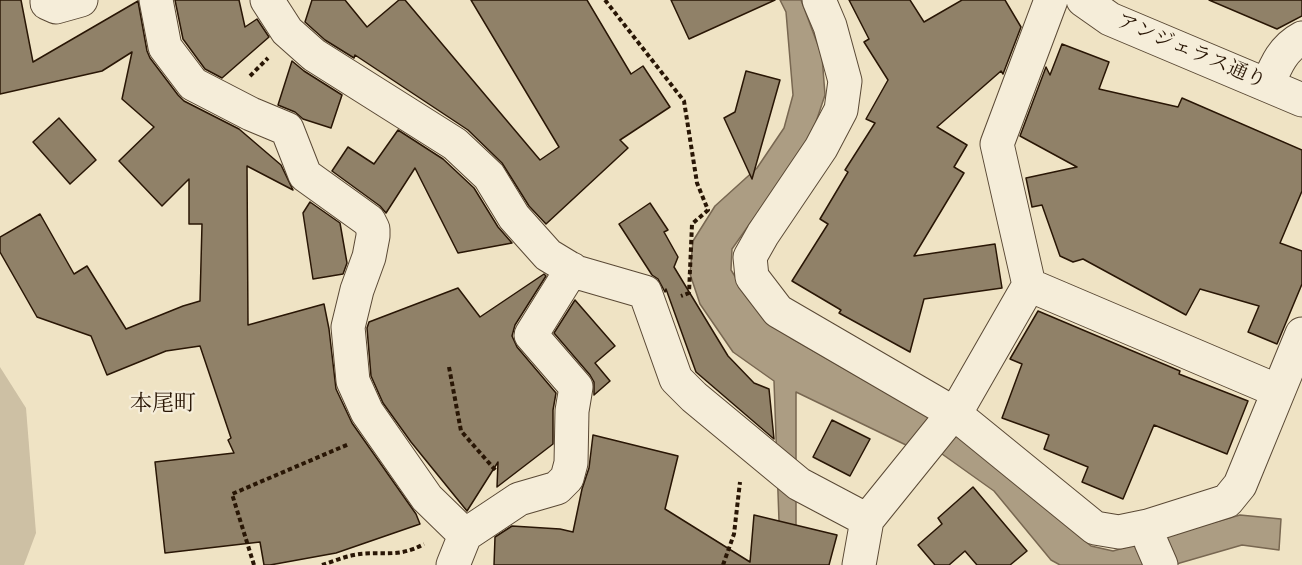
<!DOCTYPE html>
<meta charset="utf-8">
<style>
body{margin:0}
canvas{display:block;background:#efe3c4}
</style>
<canvas width="1302" height="565"></canvas>
<script>
const g = document.querySelector('canvas').getContext('2d');
g.lineJoin = 'round';
function paint(path, color) { g.fillStyle = color; g.fill(path, 'evenodd'); }
function strokePath(path, color, width, dash) { g.strokeStyle = color; g.lineWidth = width; g.lineCap = dash ? 'butt' : 'round'; g.setLineDash(dash || []); g.stroke(path); }
function drawText(font, color, halo, rows, align = 'center') {
  g.font = font + ' "IM FELL French Canon","Noto Serif JP",serif'; g.lineWidth = 4.5; g.setLineDash([]); g.textBaseline = 'middle'; g.strokeStyle = halo; g.fillStyle = color; for (const [text, x, y, turn = 0] of rows) {
    g.save(); g.translate(x, y); g.rotate((+turn || 0) * Math.PI / 180); g.textAlign = isNaN(turn) ? turn : align; if (halo) g.strokeText(text, 0, 0); g.fillText(text, 0, 0); g.restore();
  }
}
paint(new Path2D(`
 M0,367L26,408L36,533L24,565H0Z`), '#cdc0a4');
const water = new Path2D(`
 M780,0H801L822,56L825,95L811,137L781,187L751,222L732,249L731,270L743,289L763,314L791,338L960,435L1091,546L1113,551L1240,515L1281,519L1279,550L1242,545L1173,565H1060L1051,560L994,491L942,454L906,445L796,392V549H780L774,381L733,352L700,304L690,274L693,241L715,206L757,168L784,128L793,95L786,12Z`);
paint(water, '#ac9d83');
strokePath(water, '#786751', 1.5);
const building = new Path2D(`
 M0,0H21L33,62L138,1L147,51L150,58L178,95L184,101L239,129L281,165L293,190L247,166L248,325L324,304L329,329L336,389L352,423L416,514L420,524L336,553L270,565H264L260,542L165,553L155,462L234,453L228,440L231,438L200,346L166,351L107,375L91,336L37,317L0,252V237L40,214L74,274L87,266L126,329L183,306L200,301L202,224H189V179L162,206L119,161L154,127L122,99L132,52L102,71L0,94Z
 M175,0H239L245,27L257,19L269,37L222,78L205,69L183,39Z
 M312,0H345L367,27L399,0H405L540,160L559,147L471,0H587L631,74L643,66L670,107L620,140L628,148L546,224L529,206L502,163L468,130L355,55L354,58L325,40L305,22Z
 M671,0H775L689,39Z
 M849,0H910L924,22L962,0H1005L1021,27L1003,74L1001,71L937,127L967,145L954,167L964,173L914,256L995,244L1002,288L924,299L910,352L839,313L841,310L792,281L828,224L820,219L848,172L845,170L875,123L866,119L888,80L864,42L869,39Z
 M1209,0H1302V16L1277,29Z
 M1062,44L1109,62L1099,89L1178,107L1182,98L1302,150V191L1280,243L1302,251V284L1277,344L1248,332L1259,306L1200,289L1186,315L1083,259L1073,262L1060,256L1042,205L1032,207L1026,178L1077,167L1020,136L1046,67L1050,75Z
 M292,61L304,71L342,95L331,128L303,119L295,112L278,105Z
 M746,71L780,80L752,179L724,118L735,112Z
 M59,118L96,160L70,184L33,142Z
 M398,130L443,159L474,188L498,227L512,243L458,253L415,168L386,213L380,206L332,171L348,147L374,164Z
 M310,202L340,223L347,263L343,274L313,279L303,213Z
 M650,203L668,230L664,232L678,257L674,267L728,356L754,383L769,389L774,439L696,372L666,289L665,292L658,279L652,275L619,224Z
 M544,274L546,276L515,325L512,336L517,347L556,393L553,410V444L497,487L498,462L467,511L411,442L383,403L371,376L367,328L369,322L458,288L480,317Z
 M575,300L615,346L595,363L610,381L594,395V382L590,375L554,333Z
 M1038,311L1180,371L1179,374L1248,401L1227,454L1154,425L1123,499L1082,482L1088,467L1044,449L1049,435L1002,418L1022,364L1010,359Z
 M832,420L870,439L850,476L813,457Z
 M593,435L678,456L665,509L750,562L754,515L837,535L829,565H494L495,537L512,526L560,529L573,532L582,489L589,468Z
 M973,487L1027,551L1010,565H977L965,551L949,565H935L918,545L942,524L938,518Z`);
paint(building, '#908168');
strokePath(building, '#291605', 1.5);
const minor = new Path2D(`
 M47,0V3L56,7L81,0
 M156,0L165,47L193,84L251,114L287,129L305,175L369,221L373,229V236L369,257L357,290L348,327L353,381L367,412L427,498L465,535
 M267,0L287,31L314,55L455,144L489,176L514,217L548,255L576,272L645,292L676,379L694,397L799,484L867,520
 M819,0L830,26L845,81L841,110L821,148L763,234L750,257L752,277L778,311L955,414L1095,528L1119,532L1148,526L1227,501L1240,485L1302,334
 M1083,0L1110,19L1302,100
 M1268,84C1276,65 1283,48 1302,38
 M1029,285L1278,391
 M1148,526L1151,542L1161,565
 M453,565L465,535L519,499L557,488L567,478L571,463L572,411L576,387L531,335L572,269
 M859,565L867,520L947,421L955,414L1029,285L997,144L1051,0`);
strokePath(minor, '#5a4935', 35);
strokePath(new Path2D(`
 M605,0L684,101L697,183L708,210L692,224L689,293L681,296
 M250,76L268,58
 M449,367L461,431L497,472
 M254,565L232,494L349,444
 M322,565C332,562 343,557 354,555C381,550 397,559 424,544
 M723,565L734,534L740,482`), '#291605', 4, [4.5, 3]);
strokePath(minor, '#f5edd9', 33);
drawText('20px', '#291605', '#f5edd9', [
 ["アンジェラス通り",1191,52,23]
]);
drawText('22px', '#291605', '#f5edd9', [
 ["本尾町",163,405]
]);
</script>
